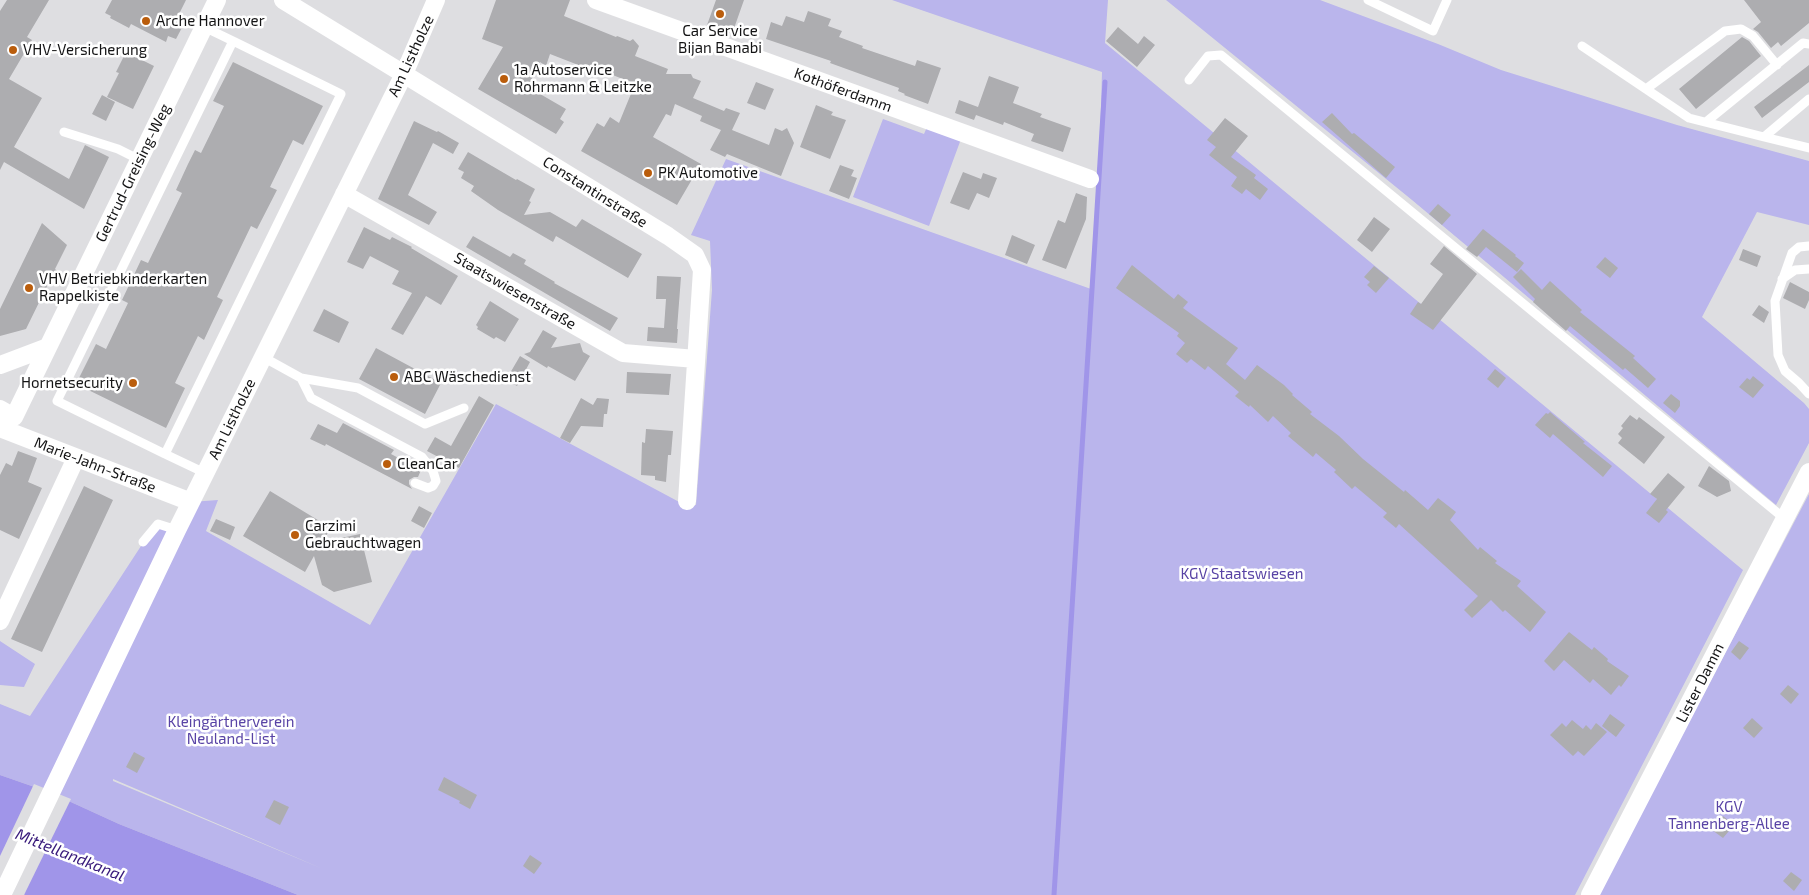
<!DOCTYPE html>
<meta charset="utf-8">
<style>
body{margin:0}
canvas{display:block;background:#dedee1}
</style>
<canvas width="1809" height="895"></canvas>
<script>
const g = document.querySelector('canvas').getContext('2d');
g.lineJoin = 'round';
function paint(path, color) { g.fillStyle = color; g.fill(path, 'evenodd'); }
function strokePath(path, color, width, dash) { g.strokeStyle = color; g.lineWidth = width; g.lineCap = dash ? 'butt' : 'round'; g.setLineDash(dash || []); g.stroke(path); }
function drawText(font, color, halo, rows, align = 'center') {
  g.font = font + ' "Exo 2",sans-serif'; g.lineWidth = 5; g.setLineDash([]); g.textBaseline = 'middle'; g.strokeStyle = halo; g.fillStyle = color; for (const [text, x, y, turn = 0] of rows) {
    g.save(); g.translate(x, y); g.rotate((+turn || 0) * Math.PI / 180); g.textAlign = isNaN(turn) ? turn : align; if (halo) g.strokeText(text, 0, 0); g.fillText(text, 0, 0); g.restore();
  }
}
paint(new Path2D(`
 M892,0H1108L1105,43L1743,570L1575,895H298L119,824L49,792L0,775V704L30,716L141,546L158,524L177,530L191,502L218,500L206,531L370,625L496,404L683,504L696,505L712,290L710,241L691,235L726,159L1091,289L1099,177L1102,72ZM113,779L323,869L113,781Z
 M1166,0H1320L1438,44L1501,70L1677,125L1809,161V225L1757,212L1702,317L1804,403L1809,409V443L1776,505L1412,200Z
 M883,119L924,134L927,127L961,139L929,226L853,197Z
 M1809,494V895H1598Z
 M0,641L35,664L24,687L0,685Z`), '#bab5ec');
paint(new Path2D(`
 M0,775L49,792L119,824L298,895H25L0,885Z`), '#a095e9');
paint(new Path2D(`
 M34,784L71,799L24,895H18L0,888V856Z`), '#dedee1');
strokePath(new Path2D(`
 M1054,895L1105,82`), '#a095e9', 5);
paint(new Path2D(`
 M7,0H49L27,37L32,40L9,79L42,98L14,147L69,179L85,145L109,157L84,209L4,162L0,170V11Z
 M112,0H186L179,14L187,18L176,39L168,36L166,42L131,24L129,28L110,18L111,16L105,13Z
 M496,0H570L564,16L616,37L617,36L630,41L633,39L639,46L635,56L668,69L666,74H691L693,78L701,81L693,98L724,111L726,108L740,113L732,130L769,145L775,128L782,131L787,128L794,143L781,176L727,154L725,157L710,150L721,130L700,121L702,116L675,104L671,116L666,114L653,137L701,164L677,205L581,151L597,123L604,127L610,117L619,123L635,84L588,65L586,68L550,54L546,66L540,62L528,87L566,109L560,119L564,122L556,134L478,89L503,47L482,39Z
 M716,0H744L732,34L707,25Z
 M1744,0H1809V23L1781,46L1778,42L1771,48L1758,32L1753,29L1761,22Z
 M808,11L831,19L828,26L842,31L839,37L863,46L862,48L915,66L917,60L941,68L928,104L904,95L905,94L898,91L899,88L830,63L831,61L766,39L771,22L782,26L786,16L804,22Z
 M1118,27L1138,44L1144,36L1155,45L1137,67L1106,41Z
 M1742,37L1749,41L1761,56L1696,109L1679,89Z
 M126,52L154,66L133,109L107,97L119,73L116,72Z
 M233,62L323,106L303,145L293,140L270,187L277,190L257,229L251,226L217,297L223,300L211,325L204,340L198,336L175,383L185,388L166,428L76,384L96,344L106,349L128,303L122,300L141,260L148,263L182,193L176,190L188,164L195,150L201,153L224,106L213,101Z
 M1809,65V82L1762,118L1754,107Z
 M989,76L1019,87L1013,103L1042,114L1040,117L1071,128L1063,152L1031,141L1034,134L1004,122L1003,125L976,115L974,120L955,113L959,100L978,107Z
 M756,82L774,89L765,110L747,103Z
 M102,95L115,102L106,121L92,114Z
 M816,105L833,112L831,115L846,120L830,159L800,147Z
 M1332,113L1352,134L1354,133L1395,167L1386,178L1322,122Z
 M1225,118L1248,136L1231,157L1256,175L1254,178L1268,189L1260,200L1246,189L1242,194L1231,186L1237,177L1209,155L1216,147L1207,140Z
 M414,121L437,132L438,131L459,143L453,154L433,143L408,195L437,212L429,225L378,199Z
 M468,152L516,180L517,179L535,189L529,201L531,202L524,215L550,212L576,227L582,219L642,254L628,278L556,236L553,242L498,210L471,191L474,186L461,178L464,172L458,169Z
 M840,165L854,170L851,176L857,178L849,199L829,191Z
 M963,172L981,179L983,173L997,178L989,198L977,193L969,210L950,203Z
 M1076,193L1087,197L1086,219L1066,269L1042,260L1058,220L1065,223Z
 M1438,204L1451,215L1442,225L1429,214Z
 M1374,217L1390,229L1372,252L1357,240Z
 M42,223L67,245L55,269L68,282L50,280L26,329L0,336V309Z
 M364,227L390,240L392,237L412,247L411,248L458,276L441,305L426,296L403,335L391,329L412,293L392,284L399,271L370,256L363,269L347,262Z
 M1483,229L1516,255L1515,256L1524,263L1517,272L1486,247L1477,257L1466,249Z
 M1012,235L1035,245L1027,264L1005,255Z
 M473,236L510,257L513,253L526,260L524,264L555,282L554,283L618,318L610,331L466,247Z
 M1444,246L1477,274L1433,330L1410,314L1418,302L1421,304L1443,274L1430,264Z
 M1743,249L1761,256L1757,267L1739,260Z
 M1605,257L1618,268L1610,278L1596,267Z
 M1132,265L1174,299L1178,294L1188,302L1183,308L1238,348L1226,364L1245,380L1257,365L1284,385L1293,394L1292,395L1312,412L1310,414L1339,436L1363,459L1404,492L1405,490L1428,510L1438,498L1456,512L1450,520L1478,550L1480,547L1497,561L1495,563L1521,581L1517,586L1546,612L1530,632L1505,610L1503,612L1491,600L1472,618L1464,610L1478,596L1399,524L1396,528L1383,517L1387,513L1355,486L1352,489L1334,472L1336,470L1316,453L1313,457L1288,436L1291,433L1273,416L1268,422L1250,405L1249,407L1235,396L1239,392L1208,366L1205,370L1191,359L1187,363L1176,354L1185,343L1177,336L1179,333L1116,288Z
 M1374,266L1389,278L1376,293L1367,285L1370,282L1364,277Z
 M1521,269L1542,290L1550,281L1582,310L1580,312L1635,356L1633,358L1656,379L1648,388L1625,368L1623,370L1570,326L1566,331L1533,302L1535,299L1513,277Z
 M657,276L681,277L677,329H678L677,343L647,341L648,327L664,328L666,299H656Z
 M1790,282L1809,292V300L1805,309L1783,298Z
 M490,301L519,319L505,342L496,337L494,339L477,329L478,327L476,325Z
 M1759,305L1769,312L1764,323L1752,315Z
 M324,309L349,322L339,343L313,331Z
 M543,330L557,338L551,348L580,343L583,352L590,356L575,381L548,366L547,368L524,354L530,352Z
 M376,348L441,383L425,414L359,379Z
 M520,356L530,362L517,386L506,380Z
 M1495,369L1506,378L1498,388L1487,379Z
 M627,372L671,374L669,395L626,393Z
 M1753,376L1764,385L1753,398L1739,387L1747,378L1750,380Z
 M1671,394L1680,401V406L1675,413L1663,403Z
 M479,396L494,405L459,468L427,451L435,437L451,446Z
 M581,398L593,405L597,398L609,399L607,414H604L603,427L581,426L570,443L560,438Z
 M1550,412L1585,442L1583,443L1612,466L1603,477L1553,434L1550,438L1535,425L1546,413L1548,414Z
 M1630,415L1637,420L1639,417L1665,437L1644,464L1618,443L1622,438L1618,434L1623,428L1621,426Z
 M343,423L394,450L391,454L421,470L418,477H414L409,480V484L412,489L326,444L325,446L310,439L318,424L337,433Z
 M646,429L673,431L671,455H668L666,482L655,480V476L641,475L642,442L645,443Z
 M18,451L37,458L28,482L42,488L19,539L0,530V475L6,463L12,466Z
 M1709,466L1729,481L1731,491L1717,497L1698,486Z
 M1668,473L1685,487L1666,510L1668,512L1659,523L1646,513L1657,499L1650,494Z
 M84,486L113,500L42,652L11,639Z
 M270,491L331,528L322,542L360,534L372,582L334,592L322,585L314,556L305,572L243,536Z
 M419,506L432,513L424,528L411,521Z
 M216,519L235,527L230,540L210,531Z
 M1569,632L1592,650L1594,647L1608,659L1607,661L1629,676L1621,687L1619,685L1611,695L1593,679L1590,683L1564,660L1554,671L1544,661Z
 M1739,641L1749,648L1740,660L1731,652Z
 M1788,685L1799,694L1791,704L1780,694Z
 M1610,714L1625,725L1616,737L1602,726Z
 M1752,718L1763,728L1754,738L1743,728Z
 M1572,720L1583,729L1586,725L1591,730L1596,723L1607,732L1584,756L1578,751L1573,756L1550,735L1562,723L1566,727Z
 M134,752L145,758L137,773L126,767Z
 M444,777L477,795L470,809L459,803L460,801L438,790Z
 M274,800L289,807L280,825L265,817Z
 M1723,816L1734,825L1723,838L1712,830Z
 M530,855L542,863L534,874L523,866Z
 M1791,872L1802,880L1794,891L1783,881Z`), '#adadb0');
strokePath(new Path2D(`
 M1368,0L1433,31L1447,0
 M204,27L233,41
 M233,41L341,94L165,454L57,401Z
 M1582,46L1689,118L1764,137L1809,99
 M1189,80L1208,56L1221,55L1785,519
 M1646,89L1725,31L1741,29L1753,36L1777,65
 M1706,122L1803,43L1809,44
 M64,132L118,149L140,160
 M1764,137L1809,148
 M1809,246L1799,247L1792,253L1775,301L1778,355L1785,371L1799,383L1809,394
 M1782,279L1795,270L1809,269
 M263,357L301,378L311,398L422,457L433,471L436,481L433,486L428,488L415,483
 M301,378L358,388L425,424L464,408
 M165,454L205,473
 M143,542L158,524L177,530`), '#fff', 9);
strokePath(new Path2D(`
 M283,0L668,236L695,255L702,270L687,501
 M596,0L1090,179
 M344,194L623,353L696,359
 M0,365L48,347
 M0,409L14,417L217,0
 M0,428L191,502
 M0,621L76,458
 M2,895L177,530L404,74L436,0
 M1590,895L1809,472`), '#fff', 18);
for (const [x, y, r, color] of [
 [720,14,5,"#ba5d0c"],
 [146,21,5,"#ba5d0c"],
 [13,50,5,"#ba5d0c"],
 [504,79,5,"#ba5d0c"],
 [648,173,5,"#ba5d0c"],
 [29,288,5,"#ba5d0c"],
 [394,377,5,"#ba5d0c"],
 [133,383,5,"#ba5d0c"],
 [387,464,5,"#ba5d0c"],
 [295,535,5,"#ba5d0c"]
]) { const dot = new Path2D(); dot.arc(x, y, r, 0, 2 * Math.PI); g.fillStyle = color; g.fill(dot); strokePath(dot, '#fff', 2); }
drawText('15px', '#141415', '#fff', [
 ["Arche Hannover",156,21],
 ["Car Service",720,31,"center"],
 ["Bijan Banabi",720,48,"center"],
 ["VHV-Versicherung",23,50],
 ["1a Autoservice",514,70],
 ["Rohrmann & Leitzke",514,87],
 ["PK Automotive",658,173],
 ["VHV Betriebkinderkarten",39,279],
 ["Rappelkiste",39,296],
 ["ABC Wäschedienst",404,377],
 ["Hornetsecurity",123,383,"right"],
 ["CleanCar",397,464],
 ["Carzimi",305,526],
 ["Gebrauchtwagen",305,543]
], 'left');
drawText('15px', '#141415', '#fff', [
 ["Am Listholze",411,56,-65],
 ["Kothöferdamm",843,90,20],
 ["Gertrud-Greising-Weg",133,173,-64],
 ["Constantinstraße",595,192,32],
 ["Staatswiesenstraße",515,291,30],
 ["Am Listholze",232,419,-64],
 ["Marie-Jahn-Straße",95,465,21],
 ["Lister Damm",1700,683,-63]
]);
drawText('15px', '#5843a5', '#fff', [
 ["KGV Staatswiesen",1242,574],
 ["Kleingärtnerverein",231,722],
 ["Neuland-List",231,739],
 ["KGV",1729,807],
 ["Tannenberg-Allee",1729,824]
]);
drawText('italic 16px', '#37197a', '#fff', [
 ["Mittellandkanal",70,855,22]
]);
</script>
